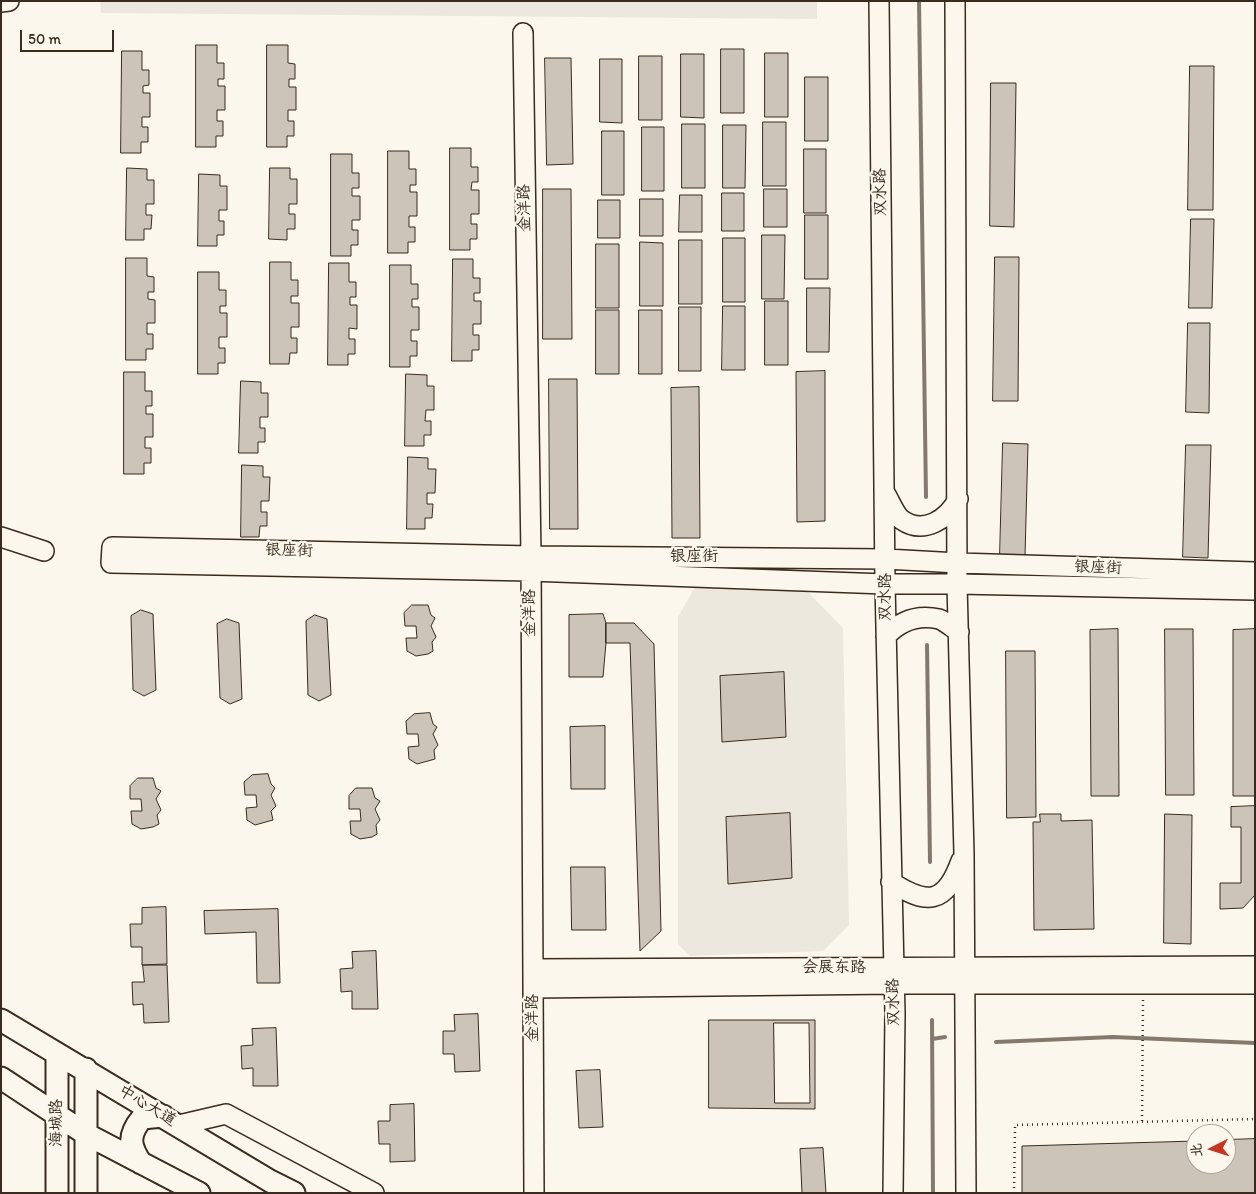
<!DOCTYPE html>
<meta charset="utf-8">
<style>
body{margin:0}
#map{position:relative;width:1256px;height:1194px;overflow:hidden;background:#fbf7ec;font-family:Itim,"LXGW WenKai TC",sans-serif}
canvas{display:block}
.frame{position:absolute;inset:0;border:2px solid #3b2a1e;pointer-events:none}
.north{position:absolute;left:1186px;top:1124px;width:50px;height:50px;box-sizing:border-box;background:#fbf7ec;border:1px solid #aea59a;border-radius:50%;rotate:265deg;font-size:14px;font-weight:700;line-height:20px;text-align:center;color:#3b2a1e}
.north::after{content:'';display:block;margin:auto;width:18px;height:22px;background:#c8321e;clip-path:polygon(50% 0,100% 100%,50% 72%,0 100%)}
.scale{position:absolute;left:20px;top:30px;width:94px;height:22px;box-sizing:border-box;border:2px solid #3b2a1e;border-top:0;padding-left:6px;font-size:15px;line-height:18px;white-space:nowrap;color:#3b2a1e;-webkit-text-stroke:4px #fbf7ec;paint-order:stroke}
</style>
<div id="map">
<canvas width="1256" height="1194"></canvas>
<div class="frame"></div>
<div class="north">北</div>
<div class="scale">50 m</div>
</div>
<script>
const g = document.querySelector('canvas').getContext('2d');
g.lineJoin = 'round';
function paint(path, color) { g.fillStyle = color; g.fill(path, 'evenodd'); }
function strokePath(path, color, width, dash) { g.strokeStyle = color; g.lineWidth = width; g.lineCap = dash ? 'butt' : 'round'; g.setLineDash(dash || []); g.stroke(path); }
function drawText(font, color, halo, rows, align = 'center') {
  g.font = font + ' Itim,"LXGW WenKai TC",sans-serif'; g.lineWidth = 4.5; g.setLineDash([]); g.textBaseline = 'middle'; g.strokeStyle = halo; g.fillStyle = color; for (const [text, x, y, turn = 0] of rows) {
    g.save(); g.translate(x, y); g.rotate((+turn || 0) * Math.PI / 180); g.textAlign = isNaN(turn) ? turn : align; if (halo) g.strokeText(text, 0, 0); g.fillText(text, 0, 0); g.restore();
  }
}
paint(new Path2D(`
 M100,1H817V19L101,13Z
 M695,587L808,592L843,628L849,925L823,951L690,956L678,944V617Z`), '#ede8dd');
strokePath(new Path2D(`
 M919,1L926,497
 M927,645L930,862
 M932,1020L933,1193
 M932,1039L945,1037
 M996,1042L1113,1037L1255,1043`), '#85796d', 4);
const building = new Path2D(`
 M196,45H217V63H224V79H218V86H225V110H217V121H223V136H216V147H196Z
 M267,45H288V63L295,64V79H289V87H296V110H288V121H294V136H287V147H267Z
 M721,49H744V113H721Z
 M122,51H142V70H149V85L143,86V93H150V117H142V127H148V142H141V153H121Z
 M765,53H788V117H765Z
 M681,54H704V118L681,117Z
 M639,56H662V120H639Z
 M545,58H571L573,164L547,165Z
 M600,59H622V123L600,122Z
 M1190,66H1214L1213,210H1188Z
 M805,77H828V141H805Z
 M991,83H1016L1014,227L990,226Z
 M763,122H786V186H763Z
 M682,124H705V188H682Z
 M723,125H746L745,188H723Z
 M642,127H664V191H642Z
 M602,131H624V195H602Z
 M450,148H471V167H478V182H472L471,190H479V214H471V224H477V239H470V250H450Z
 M804,149H826V213H804Z
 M388,151H409V169H416V185H410V192H417V216H409V227H415V242H408V253H388Z
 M331,154H352V173H359V188H352V196H360V220H352V230H358V245H351V256H331Z
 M127,168L147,169V180H154V204H146V215H152L151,229H144V240H126Z
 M270,168H290V179H297V204H289V214H295V229H287V240L269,239Z
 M199,174L220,175V186H227V210H219V221H224V235H217V246H198Z
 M543,189H571L572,339H543Z
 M764,189H787V227H764Z
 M722,193H744V231H722Z
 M680,195H702V232H679Z
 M640,199H663V236H640Z
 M598,200H620V238H598Z
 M805,215H828V279H805Z
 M1191,219H1214L1212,308H1189Z
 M762,235H785L784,299H762Z
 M723,238H745V302H723Z
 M679,240H702V304H679Z
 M640,242L663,243V306H640Z
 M596,244H619V308H596Z
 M995,257H1019L1018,401H993Z
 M126,258H147V276L154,277V292H148V299L155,300V323H147V334H153V349H146V360H126Z
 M453,259H473V278H480V293H474V301H481V324H473V335H479V350H472V361H452Z
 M270,262H291V280H298V296H291V303H299V327H291V338H297V353H290L289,364H270Z
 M329,263H349V282H356V297H350V305H357V329L349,328V339H355V354H348V365H328Z
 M390,265H411V284H418V299H412V307H419V330H411V341H417V356H410V367H390Z
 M198,272H219V290H226V306H220V313H227V337H219V348H225V363H218V374H198Z
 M807,288H830L829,352H807Z
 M765,301H788V365H765Z
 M723,306H745V370H722Z
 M679,307H701V371H679Z
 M596,310H619V374H596Z
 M639,310H662V374H639Z
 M1188,323H1210L1209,413L1186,412Z
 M825,371V521L797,522L796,372Z
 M124,372H145V391H152V406H146V414H153V437H145V448H151V463H144V474H124Z
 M406,374L427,375V386H434V410H426L425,421H431V435H424V446H405Z
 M549,379H577L578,529H550Z
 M241,381L261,382V393H268V417H260V428H265V442H258V453H239Z
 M699,387L700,538H672L671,388Z
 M1003,443L1028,444L1025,556L1000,555Z
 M1186,445H1211L1208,558L1183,557Z
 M408,457L428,458V469H436L435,493H427V504H433L432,518H425V529H407Z
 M242,465L263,466V477H270L269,501H261V512H267V526H260L259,537H241Z
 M412,605H428L431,615L435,618L431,626L436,637L432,642L433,651L428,654L416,656L407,651L406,638H417L416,626H405L404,613Z
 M141,610L153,614L156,690L144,696L133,690L131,616Z
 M603,614L606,623V643L603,677H569V615Z
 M315,615L327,619L331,695L319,701L308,695L306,621Z
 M227,619L239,623L242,699L230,704L220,698L217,624Z
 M606,623H634L654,644L661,931L640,951L630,643H606Z
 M1118,629L1119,796H1091L1090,630Z
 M1165,629H1193L1194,795H1166Z
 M1255,629V796H1233V630Z
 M1006,651H1035L1036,817L1007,818Z
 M784,672L786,737L722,742L720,676Z
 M430,713L433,724L437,727L433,734L438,745L434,750L435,759L417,764L409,759L408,747L419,746L418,734H407L406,721L414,714Z
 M605,726V789H571L570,727Z
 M268,774L271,784L275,788L271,795L276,806L271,811L273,820L255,825L247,820L246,808L257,807L256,795H245L244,782L252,775Z
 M138,778H153L156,788L161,791L156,799L161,810L157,815L159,824L153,827L141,829L132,824L131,811H142L141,799H130V786Z
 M356,788H372L375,798L380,801L375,809L380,820L376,825L377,834L372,837L360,839L351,834L350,821H361L360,809H349V796Z
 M1255,806V895L1243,908L1220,909V883H1241V827H1231V807Z
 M790,813L792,878L728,884L726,817Z
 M1040,814H1061V821L1092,820L1094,929L1034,930L1033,822H1040Z
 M1165,814L1192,815L1191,944L1164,943Z
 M571,867H605L606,930H572Z
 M166,907L167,964L142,965V947H131L130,924H142V908Z
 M278,909L280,983H257L256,932L205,934L204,911Z
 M376,951L378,1009H352V991L341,992L340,969L353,968L352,952Z
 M143,965H167L169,1022L144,1023L143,1004L133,1005L132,982H144Z
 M478,1014L480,1071L455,1072L454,1054H443V1031H455L454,1015Z
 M709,1020H815V1109L709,1108Z
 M774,1023H809L810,1103H775Z
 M276,1028L278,1086H253V1068L242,1069L241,1046L253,1045L252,1029Z
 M600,1070L603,1127L579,1128L576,1071Z
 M414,1104L415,1161L390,1162V1144H379L378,1121H390V1105Z
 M1255,1139V1193H1022V1146L1196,1141V1164H1226V1140Z
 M823,1148L826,1193H802L800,1149Z`);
paint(building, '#ccc4b9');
strokePath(building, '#3b2a1e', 1);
const secondary = new Path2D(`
 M879,1L885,584L895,1013L893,1193
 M955,1L957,584L964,854L966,1193
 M1,2L9,1
 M523,33L531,556L534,1193
 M885,493C890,501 895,515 902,520C924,535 948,519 958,499
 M1,537L44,551
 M1255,572L958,563L886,559L531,556L112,547L111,563L530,571L885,584H957L1255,590
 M886,636C900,621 917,614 939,619C945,621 953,628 959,632
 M891,882C927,905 945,905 961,861
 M533,969L1255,966
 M533,988L894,984H1255
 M179,1125L226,1114L374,1193`);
const primary = new Path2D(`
 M1,1020L270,1181L294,1193
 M1,1078L86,1134L199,1193
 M141,1163C129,1145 128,1135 142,1118L163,1116
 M57,1193V1054
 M86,1193V1069`);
strokePath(secondary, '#3b2a1e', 22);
strokePath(primary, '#3b2a1e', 25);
strokePath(new Path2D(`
 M1142,1121L1143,997
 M1014,1193L1015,1125L1255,1119`), '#3b2a1e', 2.5, [1, 4]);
strokePath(secondary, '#fbf7ec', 19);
strokePath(primary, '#fbf7ec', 21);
drawText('16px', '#3b2a1e', '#fbf7ec', [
 ["双水路",881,192,-91],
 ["金洋路",525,208,-91],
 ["银座街",289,551,1],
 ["银座街",694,557],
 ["银座街",1098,568,2],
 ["双水路",886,597,-90],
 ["金洋路",530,613,-90],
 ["会展东路",834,968],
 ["双水路",894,1002,-91],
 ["金洋路",533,1018,-90],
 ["中心大道",147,1106,31],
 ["海城路",57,1123,-90]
]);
</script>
